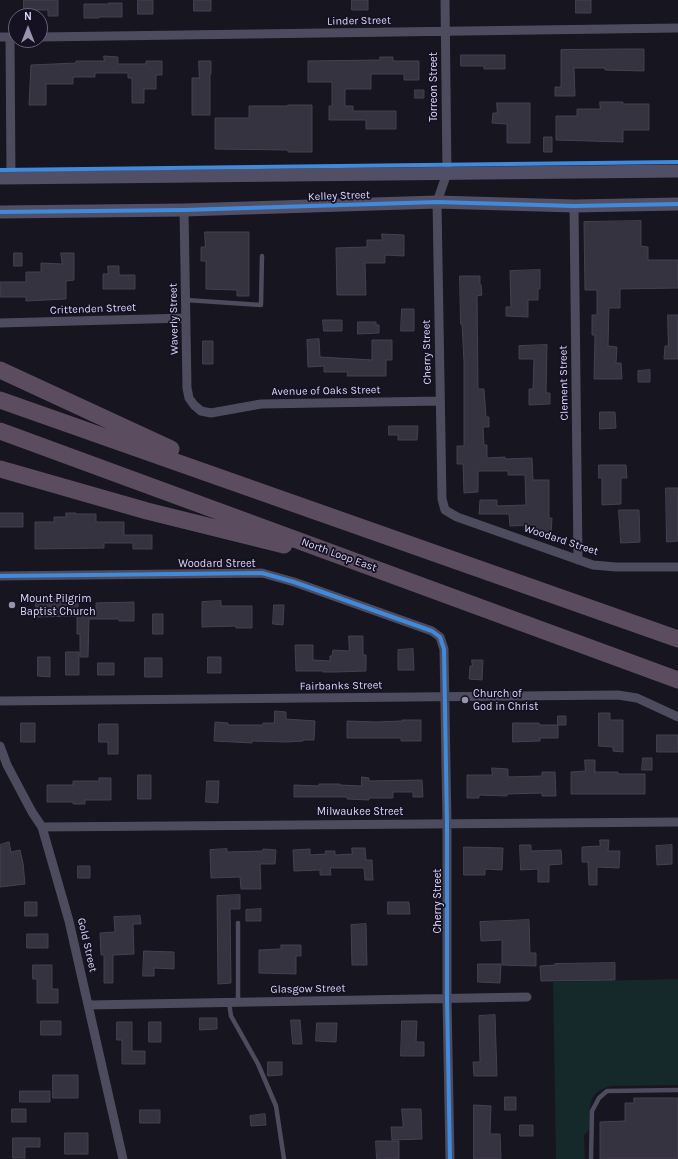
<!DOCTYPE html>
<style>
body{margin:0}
#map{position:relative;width:678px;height:1159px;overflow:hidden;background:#17151f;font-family:Karla,sans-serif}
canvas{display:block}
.north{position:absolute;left:8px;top:8px;width:40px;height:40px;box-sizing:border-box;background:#151123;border:1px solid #656179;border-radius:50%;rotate:0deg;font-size:11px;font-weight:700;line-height:16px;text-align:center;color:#ddd8fa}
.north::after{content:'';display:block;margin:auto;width:14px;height:18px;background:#9894ad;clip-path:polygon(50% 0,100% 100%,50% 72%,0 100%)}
</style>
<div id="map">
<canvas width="678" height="1159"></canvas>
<div class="north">N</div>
</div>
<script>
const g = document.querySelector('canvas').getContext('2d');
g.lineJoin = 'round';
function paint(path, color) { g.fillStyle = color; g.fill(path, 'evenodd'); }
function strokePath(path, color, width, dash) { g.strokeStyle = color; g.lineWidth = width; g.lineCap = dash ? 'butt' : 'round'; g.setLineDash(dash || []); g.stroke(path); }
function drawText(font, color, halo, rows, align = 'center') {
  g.font = font + ' Karla,sans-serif'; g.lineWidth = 3.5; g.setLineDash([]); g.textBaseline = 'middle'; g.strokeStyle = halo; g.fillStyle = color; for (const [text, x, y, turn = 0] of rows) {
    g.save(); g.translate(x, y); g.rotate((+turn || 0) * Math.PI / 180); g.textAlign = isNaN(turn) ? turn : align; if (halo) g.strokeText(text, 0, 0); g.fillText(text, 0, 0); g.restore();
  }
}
paint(new Path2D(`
 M678,979V1085L611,1086C586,1092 590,1108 590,1129L584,1135L585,1159H556L553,982Z`), '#15292a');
const building = new Path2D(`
 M24,0H58V16H48V10H24Z
 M138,0H153V14H138Z
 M194,0H211V11H194Z
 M352,0H368V10H352Z
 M576,0H591V13H576Z
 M109,3H122V17H99V18H84V4H109Z
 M624,49H644V71L605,70V68H574L575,96H555V87H561V50Z
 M461,55H505V69H484V66H461Z
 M104,56L118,57V64H146V61H162V75H156V89H144V103H132V78H128V73H95V77H73V84H46V105H29L31,65L76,63V61H104Z
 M380,57H393V61H419V80H404V74H371V89H345V106H353V111H396V129H366V120H329V106H332V82H308V61L380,60Z
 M199,61H211V74H210V115H192V78H199Z
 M415,90H424V98H415Z
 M600,102H623V104H649V130H623V142L556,140V116H577V109H600Z
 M497,103H530V143H507V124L492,123L493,113H497Z
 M288,105H312V152H288V150L215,149V118H249V106H288Z
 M544,137H552V152H544Z
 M641,221V246L648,247V260H678V288L620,289V308H609L608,346L617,347L616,363H621L622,379H594L595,335H592V315H597V290H585L584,222Z
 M205,232H249V296H237V290L206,289V261H201V247H205Z
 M382,234L404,235V256L385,255V263H365L366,295H337L336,248L367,247V240H382Z
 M14,253H22V266H14Z
 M61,253H74V280L66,281V299L26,301V297H0V282H26V272H41V263L62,264Z
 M108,266H119V275H135V289H103V274H108Z
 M540,270V289H538V300H528V317L506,316V307H511L510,271Z
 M460,276H480V285H481L482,295L477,296L478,389H484L486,417H489V427H483L484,445H487V458L505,457V459L532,458L533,480H549V518H552L551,536H536V525L510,526L509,514H479L480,500H497V506L526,505L525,475H508V471H478V492L464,493L463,464H457V446H464V361L462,324H461Z
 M402,309H414V331H401Z
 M668,315H678V359H664L665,346H668Z
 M323,320H342V331H324Z
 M358,322H376V325H379V333L358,334Z
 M319,339L320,357L372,360V340H392V360H386V376H347L348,372H324V366L308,367L307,340Z
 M203,341H213V364H203Z
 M547,345L546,393H550V404L529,405V389H533L534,359H519V346Z
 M650,370V382H638V371Z
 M600,412H615L616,428L600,429Z
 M389,426H418L417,440H398V435H389Z
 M599,465H626L627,478H621V504L602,505V478H599Z
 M666,488H678V541L667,542Z
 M619,510H639L640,542L621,543Z
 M0,513H23V527H0Z
 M66,513H76V514H96V522H124V535H152V549H133V543H104V548L35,549V522H54V517H66Z
 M36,599H78V610H96V603L134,602V621H119V619H89L88,657H80V634H77V616L36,617Z
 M221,601V606H252V628H236V626L202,627V602Z
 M274,605H284L283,625L273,624Z
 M153,614H163V634H153Z
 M349,636H363V655H366V671L336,672H323V671H296L295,645H313V660L330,661V656H332L333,650L349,651Z
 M413,649L414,670H398V650Z
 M66,652H79V675H66Z
 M38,657H50V677L38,676Z
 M208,657H221V673H208Z
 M145,658H162V677H145Z
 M472,660H483L482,680L469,679L470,666H472Z
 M98,663H114V675H98Z
 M275,711L286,712V719L315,721L314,740H303V741L286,742L252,741V743L214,741L215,722L228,723V725H263V723H274Z
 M599,713H610V720H623V752L613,751V747L599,746Z
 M558,716H566V725H558Z
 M402,720H421V741H401V738H347V721L376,722L402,721Z
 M21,723H35V742H21Z
 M513,723H539L540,725H558V738H540V741L513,742Z
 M99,724H118V754H108V742H99Z
 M657,735H678V752H657Z
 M643,758H652V770H642Z
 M585,760H595V772H618V774H645V794H571V772L585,771Z
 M492,768L508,769V777L542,776V772H555L556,796H542V793L507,794V796L479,795V798H467V775H492Z
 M138,775H151V799H138Z
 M362,777L369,778V781L422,780L423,797H413V792H393V798H369V800L347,799V797H294V785L319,786V784H340V785L361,786Z
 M99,778H111V800H85V804H73V802H47V785H73V781H99Z
 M207,781H219L218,803L206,802Z
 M600,840H609L608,851H620L619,868L597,867V885H589L588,862H582V847L600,846Z
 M9,842L11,852L20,850L23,863L25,884L0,887V845Z
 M520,845H531V851L561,850L562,864L549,865V882H538V869L521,870Z
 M672,845V864L657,865L656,846Z
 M464,847L503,848L502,870L485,869V875H464Z
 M352,848H365L366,860H372L373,880H365L364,868H330L331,875H320V870L294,871L293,850L310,849V855L326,854L325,851H335V855L352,854Z
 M227,849V852L263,851V849L276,850L275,864H260L261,889H241L240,877L211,878L210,850Z
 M78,866H90V878H78Z
 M240,895V909H230L231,983L218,984L217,896Z
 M25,902H37V916H25Z
 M388,902H409L410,914H388Z
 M261,909V921H246V910Z
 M140,916L141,924H133L134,954L113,955V983H104V955H101L100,933L115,932L114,917Z
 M529,920L530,953H536V966L502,965V940L481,941L480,922Z
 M366,924L367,965H352L351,925Z
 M27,934H48V948H27Z
 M281,945H301V956H296V974L259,973V950L281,949Z
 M144,951L174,952V969L154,968V976H143Z
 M615,963V980L541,981L540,966L555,965V964Z
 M478,964H501L500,983L478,982Z
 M33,965H52V989H58V1003H37V979H33Z
 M495,1015L497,1076H474L473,1062H480L479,1016Z
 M200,1018H217V1029L200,1030Z
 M291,1020H300L302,1044H293Z
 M41,1021H61V1035H41Z
 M402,1021H417L416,1042H424V1056H401Z
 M117,1022H132V1051H145V1064H122V1040H117Z
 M149,1022H161V1042H149Z
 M317,1023H337L336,1042L316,1041Z
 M268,1062H282V1075L268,1076Z
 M53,1075H78V1098H53Z
 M20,1091H50V1102H20Z
 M505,1097H516V1110H505Z
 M634,1098H678V1159H600V1122L625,1121V1103H634Z
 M474,1105L491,1106L490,1134H500L501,1159H474Z
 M12,1109H26V1122H12Z
 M402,1109H421L422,1139L392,1140L391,1127H403Z
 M140,1110H160V1123H140Z
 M265,1114L266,1125L251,1126L250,1116Z
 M520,1125H533V1136H520Z
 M65,1133H88V1154H65Z
 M13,1138H40V1147H25V1158H13Z
 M376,1141H399V1159H377Z`);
paint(building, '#363341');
strokePath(building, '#444152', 1);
strokePath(new Path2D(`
 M186,300L261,305L262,256
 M238,923V1003
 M229,1003L231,1016L258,1064L276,1106L284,1159
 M591,1159L592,1111L599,1098L607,1091L678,1090`), '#4d4b5e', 4.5);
strokePath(new Path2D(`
 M445,0L447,173L437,202L442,499L445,510L457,517L593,565L616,567H678
 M0,37H16
 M10,37L11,178
 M40,37L678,28
 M574,206L578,560
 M184,210L187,388L189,398L194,405L201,411L211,413L261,404L440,401
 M0,323L186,318
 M0,576L262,573L294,582L432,631L440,637L444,649L447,824V999L450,1159
 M0,701L618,695L637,698L678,717
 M0,746L7,765L32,812L42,827L69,921L123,1159
 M42,827L678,822
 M88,1005L527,997`), '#4d4b5e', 9);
strokePath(new Path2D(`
 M0,178L678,171
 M0,212L184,210L437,202L574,206L678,204`), '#514f65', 13);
strokePath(new Path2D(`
 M0,370L171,449
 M0,400L678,639
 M0,431L678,680
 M0,469L147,511L284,545`), '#5c4c5f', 17);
strokePath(new Path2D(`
 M0,170L678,162
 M0,212L184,210L437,202L574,206L678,204
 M0,576L262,573L294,582L432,631L440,637L444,649L447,824V999L450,1159`), '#408adc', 4);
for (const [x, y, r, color] of [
 [12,605,4,"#9894ad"],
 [465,700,4,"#9894ad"]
]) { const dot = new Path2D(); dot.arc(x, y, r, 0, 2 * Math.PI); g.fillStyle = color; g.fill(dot); strokePath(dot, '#151123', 1.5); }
drawText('11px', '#ddd8fa', '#151123', [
 ["Linder Street",359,21,-1],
 ["Torreon Street",434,87,-90],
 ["Kelley Street",339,196,-2],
 ["Crittenden Street",93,309,-2],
 ["Waverly Street",174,319,-91],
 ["Cherry Street",427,352,-91],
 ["Clement Street",564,383,-91],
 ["Avenue of Oaks Street",326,391,-1],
 ["Woodard Street",561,540,18],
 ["North Loop East",339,555,20],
 ["Woodard Street",217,564],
 ["Fairbanks Street",341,686,-1],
 ["Milwaukee Street",360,812],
 ["Cherry Street",438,901,-90],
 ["Gold Street",87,945,77],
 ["Glasgow Street",308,989,-1]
]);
drawText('11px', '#ddd8fa', '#151123', [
 ["Mount Pilgrim",20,599],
 ["Baptist Church",20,612],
 ["Church of",473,694],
 ["God in Christ",473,707]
], 'left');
</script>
